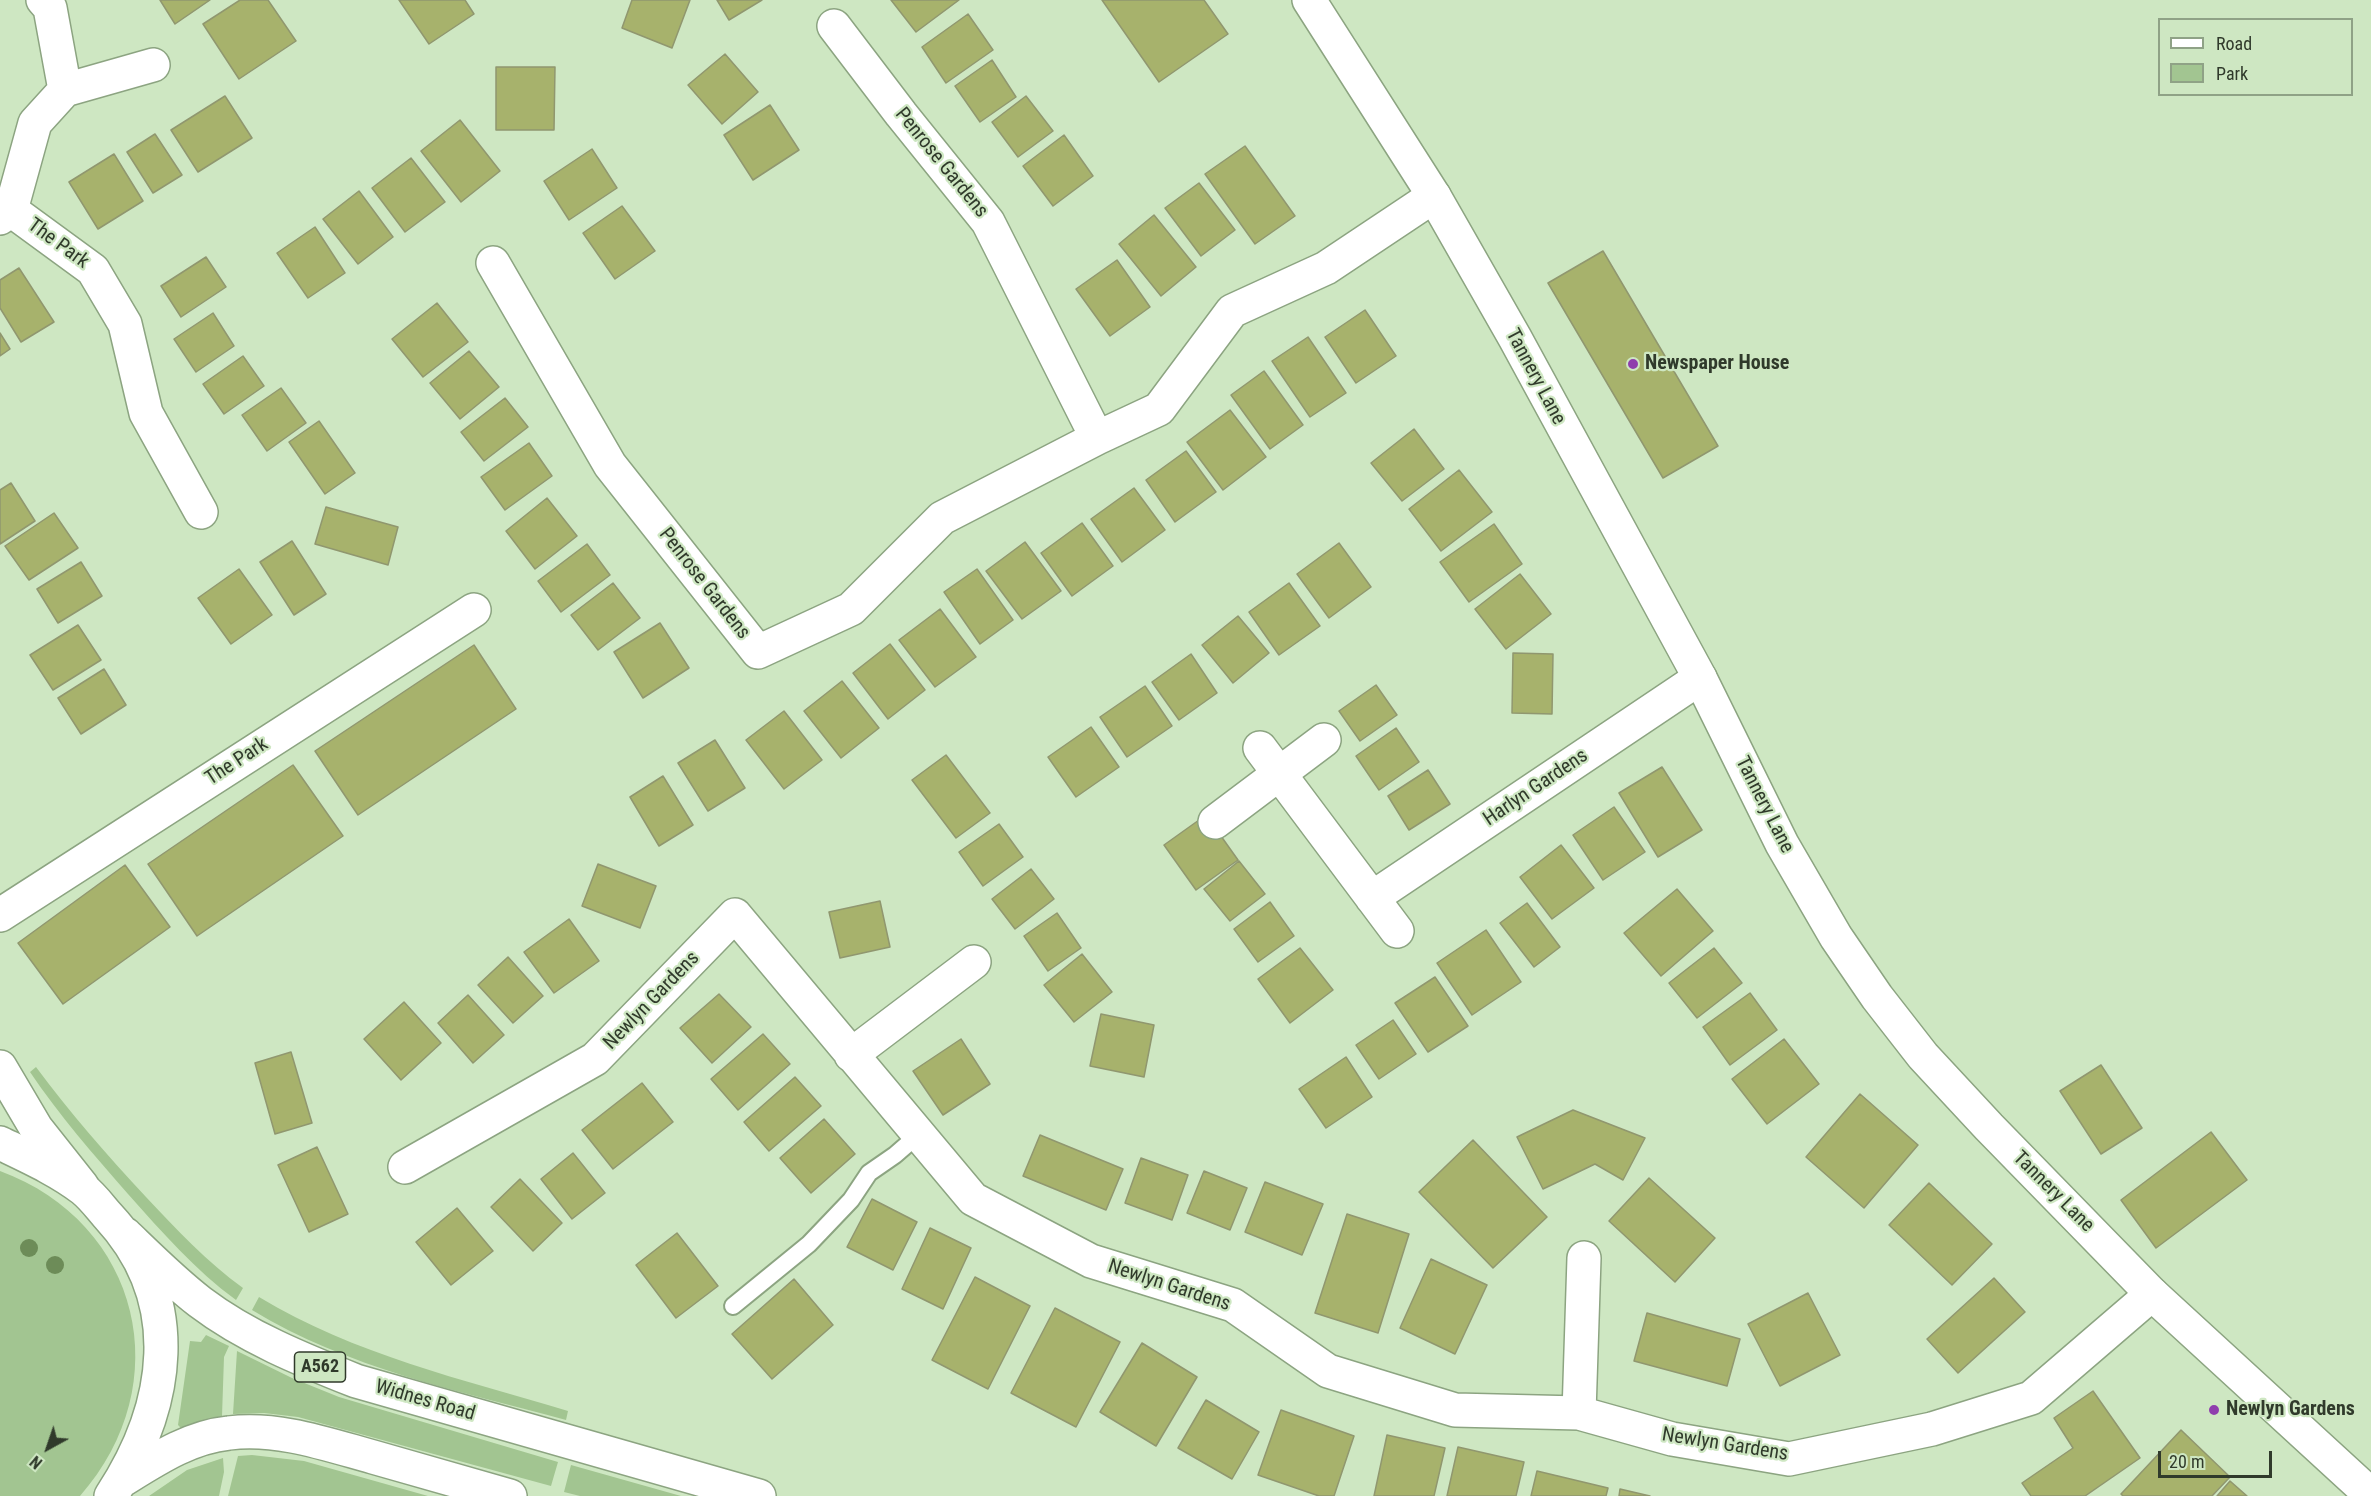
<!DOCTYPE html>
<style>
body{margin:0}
#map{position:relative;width:2371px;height:1496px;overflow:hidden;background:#cee7c2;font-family:"Roboto Condensed",sans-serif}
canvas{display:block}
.legend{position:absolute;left:2158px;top:18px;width:195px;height:78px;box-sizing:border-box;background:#cee7c2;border:2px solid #8fa286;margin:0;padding:8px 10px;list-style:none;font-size:18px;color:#303a2b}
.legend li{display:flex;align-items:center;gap:12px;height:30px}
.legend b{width:30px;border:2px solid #8fa286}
.north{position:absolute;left:18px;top:1418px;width:60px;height:60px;-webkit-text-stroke:4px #cee7c2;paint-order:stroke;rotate:220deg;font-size:16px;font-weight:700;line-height:24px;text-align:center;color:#303a2b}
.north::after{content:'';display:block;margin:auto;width:21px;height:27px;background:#303a2b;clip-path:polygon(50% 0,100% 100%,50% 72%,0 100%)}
.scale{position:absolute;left:2158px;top:1451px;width:114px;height:27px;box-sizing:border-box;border:3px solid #303a2b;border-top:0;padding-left:8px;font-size:18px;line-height:21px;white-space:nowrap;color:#303a2b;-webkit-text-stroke:4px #cee7c2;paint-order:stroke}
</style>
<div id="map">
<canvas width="2371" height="1496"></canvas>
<ul class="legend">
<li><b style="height:8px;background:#fff"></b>Road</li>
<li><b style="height:16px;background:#a2c591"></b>Park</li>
</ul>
<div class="north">N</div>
<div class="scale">20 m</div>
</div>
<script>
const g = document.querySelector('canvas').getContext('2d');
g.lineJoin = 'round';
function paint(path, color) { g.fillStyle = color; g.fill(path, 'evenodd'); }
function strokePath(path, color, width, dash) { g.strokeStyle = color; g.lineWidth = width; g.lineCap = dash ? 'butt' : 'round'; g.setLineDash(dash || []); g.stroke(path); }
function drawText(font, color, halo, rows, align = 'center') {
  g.font = font + ' "Roboto Condensed",sans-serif'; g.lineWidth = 4.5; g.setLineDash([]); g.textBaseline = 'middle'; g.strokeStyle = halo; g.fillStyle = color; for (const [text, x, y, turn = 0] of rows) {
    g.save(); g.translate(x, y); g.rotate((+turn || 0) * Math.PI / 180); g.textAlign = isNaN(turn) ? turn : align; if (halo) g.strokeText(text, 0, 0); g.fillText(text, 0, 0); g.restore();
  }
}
paint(new Path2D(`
 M36,1067C70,1113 107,1155 146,1197C176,1229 207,1262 243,1288L236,1300C195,1270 162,1232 128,1194C93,1154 59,1115 30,1072Z
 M0,1171C141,1223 179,1384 80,1496H0Z
 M259,1297C355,1355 462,1379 568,1411L566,1420C459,1391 347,1368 252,1310Z
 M206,1335L229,1346L224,1357L222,1416L181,1428L178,1425L190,1341L201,1342Z
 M237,1351L292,1378L339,1397L558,1462L551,1486L298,1417L264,1413L233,1414Z
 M252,1455L304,1461L428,1496H228L238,1456Z
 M223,1458L224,1472L219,1496H149L187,1470Z
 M571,1465L681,1496H580L564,1492Z`), '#a2c591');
const building = new Path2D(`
 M160,0H210L175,24Z
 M240,0H268L296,41L239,79L203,24Z
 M399,0H465L474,14L429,44Z
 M632,0H690L672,48L622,28Z
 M717,0H762L729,20Z
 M891,0H959L916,32Z
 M1102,0H1204L1228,34L1159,82Z
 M968,14L993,50L946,83L922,47Z
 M725,54L758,92L722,124L688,85Z
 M992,60L1016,97L980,122L955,86Z
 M496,67H555L554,130H496Z
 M225,96L252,138L198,172L171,130Z
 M1026,96L1053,131L1018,157L992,122Z
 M770,105L799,150L753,180L724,135Z
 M460,120L500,171L461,202L421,151Z
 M155,134L182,175L153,193L127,152Z
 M1064,135L1093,176L1053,206L1023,166Z
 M1245,146L1295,216L1255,244L1205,174Z
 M592,149L617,188L569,220L544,181Z
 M114,154L143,201L98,229L69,182Z
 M411,158L445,202L405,232L372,188Z
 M1199,183L1235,230L1201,256L1165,208Z
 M359,191L393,237L358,264L323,219Z
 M622,206L655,251L615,279L583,233Z
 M1154,215L1196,267L1161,296L1119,244Z
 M315,227L345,273L308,298L277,253Z
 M1603,251L1718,446L1663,478L1548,283Z
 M206,257L226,287L181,317L161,286Z
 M1117,260L1150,307L1110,336L1076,289Z
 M19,268L54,322L21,342L0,308V280Z
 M437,303L468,342L423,377L392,339Z
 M1365,310L1396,356L1356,383L1325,337Z
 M213,313L234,346L196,372L174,339Z
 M0,333L10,349L0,356Z
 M1308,337L1346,393L1310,417L1272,361Z
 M469,351L499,387L460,419L430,383Z
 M243,356L264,386L224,414L203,384Z
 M1264,371L1303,425L1270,449L1231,395Z
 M281,388L306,423L267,451L242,415Z
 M505,398L528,427L484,461L461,432Z
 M1230,410L1266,457L1223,490L1187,442Z
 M319,421L355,473L325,494L289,442Z
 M1414,429L1444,469L1402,501L1371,463Z
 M529,443L552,476L505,510L481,477Z
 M1186,451L1216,492L1175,522L1146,480Z
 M1459,470L1492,512L1441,551L1409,509Z
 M11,483L35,521L0,544V490Z
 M1134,488L1165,530L1122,562L1091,519Z
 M547,498L577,536L535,569L506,531Z
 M326,507L398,527L388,565L315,544Z
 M54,513L78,548L29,580L5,546Z
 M1082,523L1113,566L1072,596L1041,553Z
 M1494,524L1522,564L1469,602L1440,562Z
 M292,541L326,594L294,615L260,562Z
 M1025,542L1061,591L1022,619L986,571Z
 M1339,543L1371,587L1329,618L1297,574Z
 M587,544L610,575L561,612L538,581Z
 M81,562L102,596L58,623L37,589Z
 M239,569L272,615L231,644L198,598Z
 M977,569L1013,620L980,644L944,592Z
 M1520,574L1551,614L1506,649L1475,609Z
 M613,583L640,618L598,650L571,615Z
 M1289,583L1320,626L1279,655L1249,612Z
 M940,609L976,657L935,687L899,640Z
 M1238,616L1269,653L1233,683L1202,645Z
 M660,623L689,668L643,698L614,652Z
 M78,625L101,660L53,690L30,655Z
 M890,644L925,690L888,719L853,673Z
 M474,645L516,709L358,815L315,751Z
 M1513,653L1553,654L1552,714L1512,713Z
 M1191,654L1217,693L1179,720L1152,682Z
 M104,669L126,705L81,734L58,698Z
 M842,681L879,728L841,758L804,711Z
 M1376,685L1397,715L1360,741L1339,711Z
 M1145,686L1172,726L1127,757L1100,717Z
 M784,711L822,760L784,789L746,740Z
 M1091,727L1119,767L1076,797L1048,757Z
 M1396,728L1419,762L1379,790L1356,756Z
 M715,740L745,788L708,811L678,763Z
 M946,755L990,813L956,838L912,780Z
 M293,765L343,836L197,936L148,864Z
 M1662,767L1702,830L1658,857L1619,793Z
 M1428,770L1450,804L1409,830L1388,796Z
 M663,776L693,825L659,846L630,797Z
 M1614,807L1645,852L1603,880L1573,835Z
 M1206,815L1238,860L1196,890L1164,845Z
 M999,824L1023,857L983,886L959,852Z
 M1561,845L1594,888L1552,919L1520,877Z
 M1239,861L1265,894L1230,921L1204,889Z
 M598,864L656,886L640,928L582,906Z
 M125,865L170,927L63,1004L18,943Z
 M1031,869L1054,899L1015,929L992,899Z
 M1677,889L1713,931L1661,976L1624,933Z
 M880,901L890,947L840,958L829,912Z
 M1270,902L1294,936L1258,962L1234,929Z
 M1527,903L1560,947L1534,967L1500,923Z
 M1057,913L1081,948L1048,971L1024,936Z
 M569,919L599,961L554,993L524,952Z
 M1486,930L1521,982L1472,1015L1437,963Z
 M1300,948L1333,990L1290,1023L1258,979Z
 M1714,948L1742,983L1697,1018L1669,983Z
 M1082,954L1112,992L1074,1022L1044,985Z
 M508,957L543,996L513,1023L478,985Z
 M1435,977L1468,1026L1428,1052L1395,1003Z
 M1750,993L1777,1030L1730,1065L1703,1027Z
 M719,994L751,1027L712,1063L680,1028Z
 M468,995L504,1035L473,1063L438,1023Z
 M404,1002L441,1043L401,1080L364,1039Z
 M1101,1014L1154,1025L1144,1077L1090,1066Z
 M1393,1020L1416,1054L1379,1079L1356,1045Z
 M763,1034L790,1064L738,1110L711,1079Z
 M961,1039L990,1084L943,1115L913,1071Z
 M1784,1039L1819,1084L1767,1124L1732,1079Z
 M291,1052L312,1123L275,1134L255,1063Z
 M1346,1057L1372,1097L1326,1128L1299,1089Z
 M2101,1065L2142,1128L2101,1154L2060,1091Z
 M795,1077L821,1106L769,1151L744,1122Z
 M642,1083L673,1122L613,1169L582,1130Z
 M1860,1094L1918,1145L1864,1208L1806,1157Z
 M1573,1110L1645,1138L1623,1180L1595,1164L1543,1189L1517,1137Z
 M824,1119L855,1154L811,1193L780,1158Z
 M2211,1132L2247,1180L2156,1248L2121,1200Z
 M1040,1135L1123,1169L1106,1210L1023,1176Z
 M1473,1140L1547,1217L1493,1268L1419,1192Z
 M317,1147L348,1214L309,1232L278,1165Z
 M573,1153L605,1193L572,1219L541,1179Z
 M1141,1158L1188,1175L1172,1220L1125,1203Z
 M1204,1171L1247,1188L1230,1230L1187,1213Z
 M1649,1178L1715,1238L1675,1282L1609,1221Z
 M520,1179L562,1223L533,1251L491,1207Z
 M1265,1182L1323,1204L1302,1255L1245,1232Z
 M1929,1183L1992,1244L1952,1285L1889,1225Z
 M872,1199L917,1222L893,1270L847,1247Z
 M457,1208L493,1251L451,1285L416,1242Z
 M1347,1214L1409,1234L1378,1333L1315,1313Z
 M930,1228L971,1248L943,1309L902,1289Z
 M677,1233L718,1286L676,1318L636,1265Z
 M1431,1259L1487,1285L1455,1354L1400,1328Z
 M975,1277L1030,1306L988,1389L932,1360Z
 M1994,1278L2025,1312L1958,1373L1927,1339Z
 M794,1279L833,1325L772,1379L732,1334Z
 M1808,1293L1840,1355L1780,1386L1748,1324Z
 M1055,1308L1120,1342L1076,1427L1011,1393Z
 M1647,1313L1740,1339L1727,1386L1634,1361Z
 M1142,1343L1197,1377L1156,1446L1100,1412Z
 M2093,1391L2140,1458L2085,1496H2031L2022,1483L2073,1448L2054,1418Z
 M1206,1400L1259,1432L1232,1479L1178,1448Z
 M1281,1410L1354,1436L1334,1496H1319L1258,1475Z
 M2181,1430L2230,1477L2212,1496H2123L2121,1494Z
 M1387,1435L1445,1448L1434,1496H1374Z
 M1458,1447L1524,1462L1516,1496H1447Z
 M1537,1471L1608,1488L1606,1496H1531Z
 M2230,1481L2247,1496H2217Z
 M1620,1489L1650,1496H1619Z`);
paint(building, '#a7b26c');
strokePath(building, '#90976f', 1.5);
const service = new Path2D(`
 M733,1306L809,1244L851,1200L869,1173L895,1155L918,1135`);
const minor = new Path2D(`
 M834,26L901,114L988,222L1097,438
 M65,90L153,65
 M11,210L93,270L125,324L146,413L201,512
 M0,218L11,210L35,123L65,90L50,8L43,0
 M493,263L610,465L758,652L851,609L942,518L1097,438L1159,409L1232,311L1326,268L1434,196
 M1260,748L1397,931
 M1215,822L1324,740
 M1372,898L1700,678
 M0,915L474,610
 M851,1055L974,962
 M0,1067L36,1128L82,1186
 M405,1167L595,1059L735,915L973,1199L1091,1261L1233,1305L1328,1371L1455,1410L1579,1413L1672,1439L1789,1459L1932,1429L2031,1398L2152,1294
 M1579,1413L1584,1258`);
const tertiary = new Path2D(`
 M1309,0L1434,196L1515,338L1700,678L1782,844L1836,937L1877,997L1923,1056L1989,1127L2152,1294L2371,1495`);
const primary = new Path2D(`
 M0,1143C29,1157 58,1170 83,1189C93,1197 100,1207 108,1216C186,1300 170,1406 111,1496
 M125,1234C150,1258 174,1282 200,1302C246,1337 303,1360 356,1381L759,1496
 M121,1481C155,1460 189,1437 229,1433C278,1427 326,1444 373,1457C418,1470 464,1483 510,1496`);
strokePath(service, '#8ca481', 20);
strokePath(minor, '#8ca481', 36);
strokePath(tertiary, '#8ca481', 36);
strokePath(primary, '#8ca481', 36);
strokePath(service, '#fff', 16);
strokePath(minor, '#fff', 33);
strokePath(tertiary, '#fff', 33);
strokePath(primary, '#fff', 33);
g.fillStyle = '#6d8c58';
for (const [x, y] of [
 [29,1248],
 [55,1265]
]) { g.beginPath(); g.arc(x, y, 9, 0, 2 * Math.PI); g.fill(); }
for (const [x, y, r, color] of [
 [1633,364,6,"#8f3ead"],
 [2214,1410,6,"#8f3ead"]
]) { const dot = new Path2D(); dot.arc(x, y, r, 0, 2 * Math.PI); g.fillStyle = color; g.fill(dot); strokePath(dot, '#cee7c2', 2); }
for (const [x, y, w] of [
 [320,1367,51]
]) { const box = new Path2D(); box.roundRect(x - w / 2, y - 15, w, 30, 4.5); g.fillStyle = '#cee7c2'; g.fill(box); strokePath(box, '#303a2b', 1.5); }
drawText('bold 18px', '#303a2b', null, [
 ["A562",320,1367]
]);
drawText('20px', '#303a2b', '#cee7c2', [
 ["Penrose Gardens",941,163,51],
 ["The Park",58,244,36],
 ["Tannery Lane",1535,377,62],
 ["Penrose Gardens",704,584,52],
 ["The Park",237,762,-33],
 ["Harlyn Gardens",1536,788,-34],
 ["Tannery Lane",1764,805,63],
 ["Newlyn Gardens",652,1001,-46],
 ["Tannery Lane",2053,1192,45],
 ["Newlyn Gardens",1169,1286,18],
 ["Widnes Road",425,1401,16],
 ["Newlyn Gardens",1725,1445,9]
]);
drawText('bold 20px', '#303a2b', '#cee7c2', [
 ["Newspaper House",1645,364],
 ["Newlyn Gardens",2226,1410]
], 'left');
</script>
